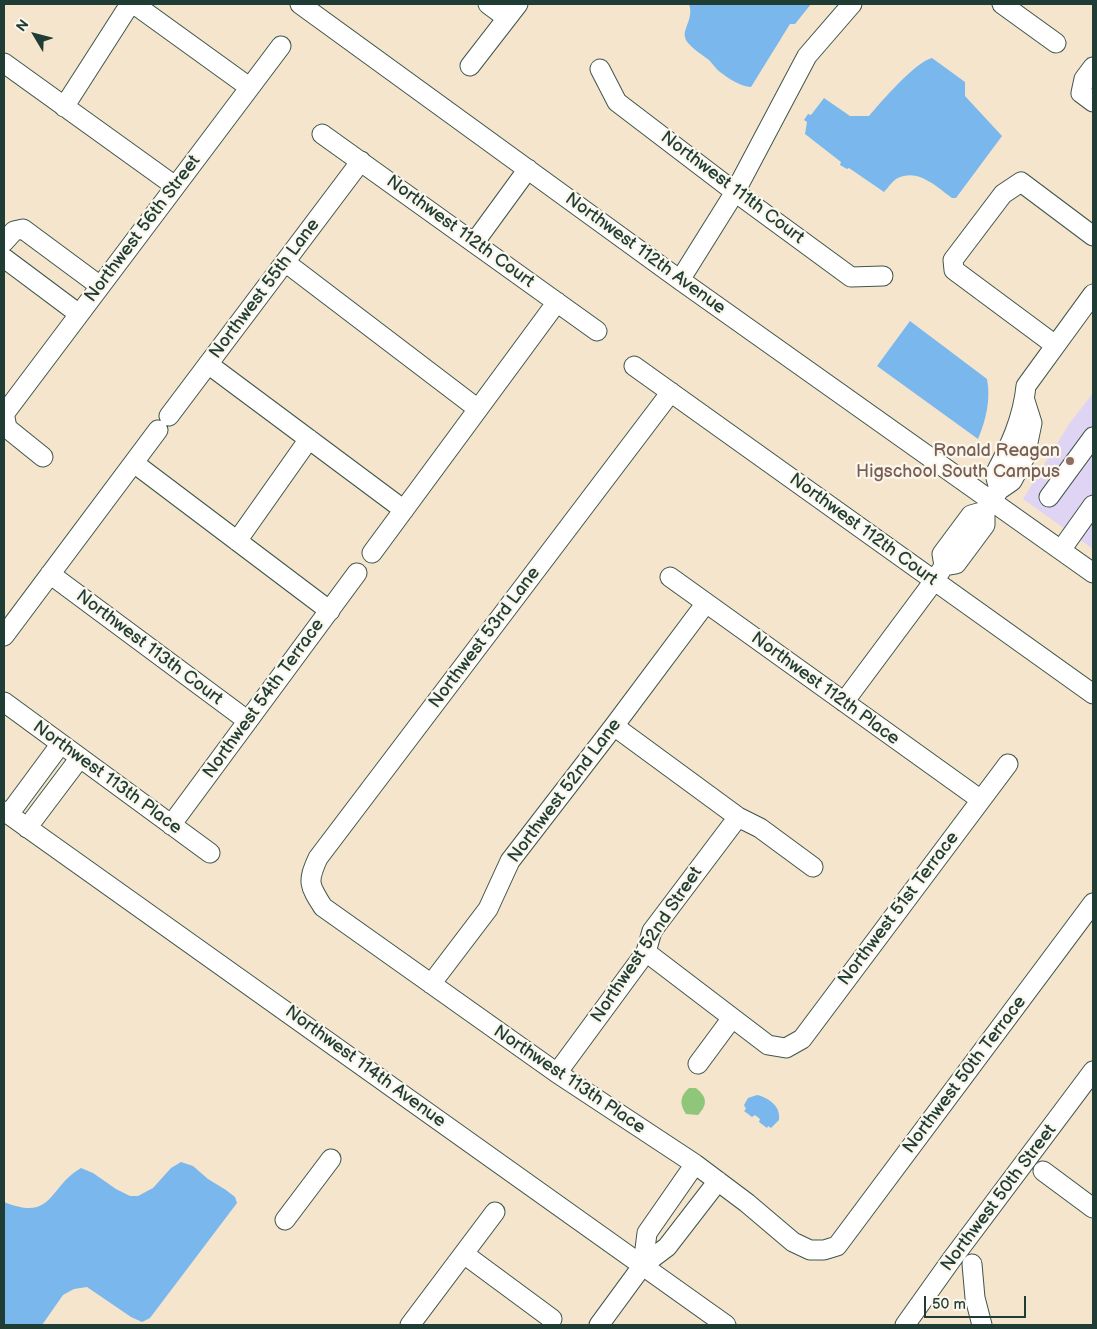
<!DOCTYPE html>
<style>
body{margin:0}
#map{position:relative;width:1097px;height:1329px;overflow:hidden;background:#f5e5cc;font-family:"Balsamiq Sans",sans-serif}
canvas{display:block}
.frame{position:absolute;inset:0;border:5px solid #1f3d34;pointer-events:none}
.north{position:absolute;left:10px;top:10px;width:50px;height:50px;-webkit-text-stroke:4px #fbf7ec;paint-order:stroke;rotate:307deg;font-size:14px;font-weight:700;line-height:20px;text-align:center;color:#1f3d34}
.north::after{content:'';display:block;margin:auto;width:18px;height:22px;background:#1f3d34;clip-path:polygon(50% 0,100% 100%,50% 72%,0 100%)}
.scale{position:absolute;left:924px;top:1296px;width:102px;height:22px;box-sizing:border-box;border:2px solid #1f3d34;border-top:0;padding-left:6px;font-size:15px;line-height:18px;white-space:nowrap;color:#1f3d34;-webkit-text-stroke:4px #fbf7ec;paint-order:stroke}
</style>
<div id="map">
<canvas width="1097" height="1329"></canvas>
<div class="frame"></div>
<div class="north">N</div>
<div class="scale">50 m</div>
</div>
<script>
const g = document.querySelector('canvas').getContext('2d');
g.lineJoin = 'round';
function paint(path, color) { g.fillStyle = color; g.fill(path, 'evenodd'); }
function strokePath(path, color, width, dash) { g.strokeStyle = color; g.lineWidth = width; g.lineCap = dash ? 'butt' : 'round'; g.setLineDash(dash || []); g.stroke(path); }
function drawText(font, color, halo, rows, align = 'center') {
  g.font = font + ' "Balsamiq Sans",sans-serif'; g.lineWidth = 4.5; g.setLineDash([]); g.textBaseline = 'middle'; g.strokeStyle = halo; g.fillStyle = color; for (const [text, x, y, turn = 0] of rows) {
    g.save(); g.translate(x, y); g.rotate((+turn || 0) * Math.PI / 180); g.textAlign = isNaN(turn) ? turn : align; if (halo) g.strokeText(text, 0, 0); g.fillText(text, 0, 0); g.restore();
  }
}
paint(new Path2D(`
 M1093,393V549L1023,499L1069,424Z`), '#e0d4f4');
paint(new Path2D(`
 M689,1088H696C707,1097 708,1104 698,1115L686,1114C679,1104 680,1096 689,1088Z`), '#90c679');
paint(new Path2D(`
 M689,4H811L795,24H790L751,87C741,87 728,78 720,72C716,69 713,64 709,60C703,55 686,45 685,37C683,28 694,18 689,4Z
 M932,58L965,82V96L1002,136L956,198H952C937,187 918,168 898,178C893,180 888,188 884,192L849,168L847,169L840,165L841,162L805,134L807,122L804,120L808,114L811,115L824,98L850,116H869C881,102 915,62 932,58Z
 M910,321L987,379C991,399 986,420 978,439L877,366Z
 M757,1095C769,1098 781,1106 779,1120L771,1128L768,1126L767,1128L759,1122L760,1119L755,1115L752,1117L744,1111L746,1109L744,1105L748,1098Z
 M181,1162L193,1166L208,1179L226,1190L235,1197L237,1203L150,1318L142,1322L131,1317L87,1287L74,1289L63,1295L42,1325H4V1202C54,1222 48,1187 81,1168L93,1173L116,1189L130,1196H138L153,1188L171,1168Z`), '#7ab7ed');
const minor = new Path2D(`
 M134,4L249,87
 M300,4L680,280L1093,573
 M488,4L507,18
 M1002,4L1056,43
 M4,63L175,186
 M470,66L518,4
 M1093,67L1084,79L1081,93L1093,102
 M600,69L617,102L735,192L851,277L883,276
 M64,107L130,4
 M322,134L597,331
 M4,242L14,231L23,229L100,286
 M474,243L528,169
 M4,258L79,314
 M285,262L478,409
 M680,280L735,192L807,56L852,4
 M1055,345L954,270L953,260L1003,194L1021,182L1093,236
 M208,364L404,510
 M634,366L1093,694
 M671,392L318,858C307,882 309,885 323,907L557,1073L695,1164L747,1203L793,1242L810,1250H824L837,1246L1093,903
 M4,412L7,428L43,457
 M5,413L281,46
 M169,416L361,161
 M134,463L330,611
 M999,490L995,474C1010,446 1023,418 1026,386L1093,294
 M1049,497L1093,437
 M237,541L309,439
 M1061,550L1093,505
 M372,553L557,302
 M944,566L956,564L985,525V511L999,490L1012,481L1025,457L1032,423L1025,401
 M50,574L248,721
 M670,577L981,800
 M4,636L158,430
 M4,702L210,853
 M844,702L934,581L944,566L942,554L971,515L985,511
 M614,726L738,817L760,828L813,867
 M4,811L726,1325
 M9,814L60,745
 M171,825L357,573
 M27,828L79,759
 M646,952L768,1045L786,1048L802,1039L1008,764
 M431,984L488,909L510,861L614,726L706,603
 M698,1064L732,1018
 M557,1073L646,952L652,931L738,817
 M1043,1171L1093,1208
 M285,1220L331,1159
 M464,1254L552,1319
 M972,1264L975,1298L982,1325
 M643,1265L647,1233L695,1164
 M410,1325L495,1212
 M599,1325L643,1265L667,1247L718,1181
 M905,1325L952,1259L1093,1071`);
strokePath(minor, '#3f564b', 21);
strokePath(minor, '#fff', 19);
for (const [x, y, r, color] of [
 [1070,461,5,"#8d6e63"]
]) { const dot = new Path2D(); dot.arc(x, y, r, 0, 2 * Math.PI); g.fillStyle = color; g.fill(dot); strokePath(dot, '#fbf7ec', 2); }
drawText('18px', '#1f3d34', '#fbf7ec', [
 ["Northwest 111th Court",732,188,37],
 ["Northwest 56th Street",143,229,-53],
 ["Northwest 112th Court",460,232,36],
 ["Northwest 112th Avenue",645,254,36],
 ["Northwest 55th Lane",265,289,-53],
 ["Northwest 112th Court",863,530,36],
 ["Northwest 53rd Lane",485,638,-53],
 ["Northwest 113th Court",149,648,37],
 ["Northwest 112th Place",825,689,36],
 ["Northwest 54th Terrace",264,699,-54],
 ["Northwest 113th Place",107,778,36],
 ["Northwest 52nd Lane",565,791,-53],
 ["Northwest 51st Terrace",899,909,-53],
 ["Northwest 52nd Street",647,945,-56],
 ["Northwest 114th Avenue",365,1067,36],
 ["Northwest 50th Terrace",965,1075,-53],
 ["Northwest 113th Place",569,1080,34],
 ["Northwest 50th Street",999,1198,-53]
]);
drawText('18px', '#785e54', '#fbf7ec', [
 ["Ronald Reagan",1060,451],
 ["Higschool South Campus",1060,472]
], 'right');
</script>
